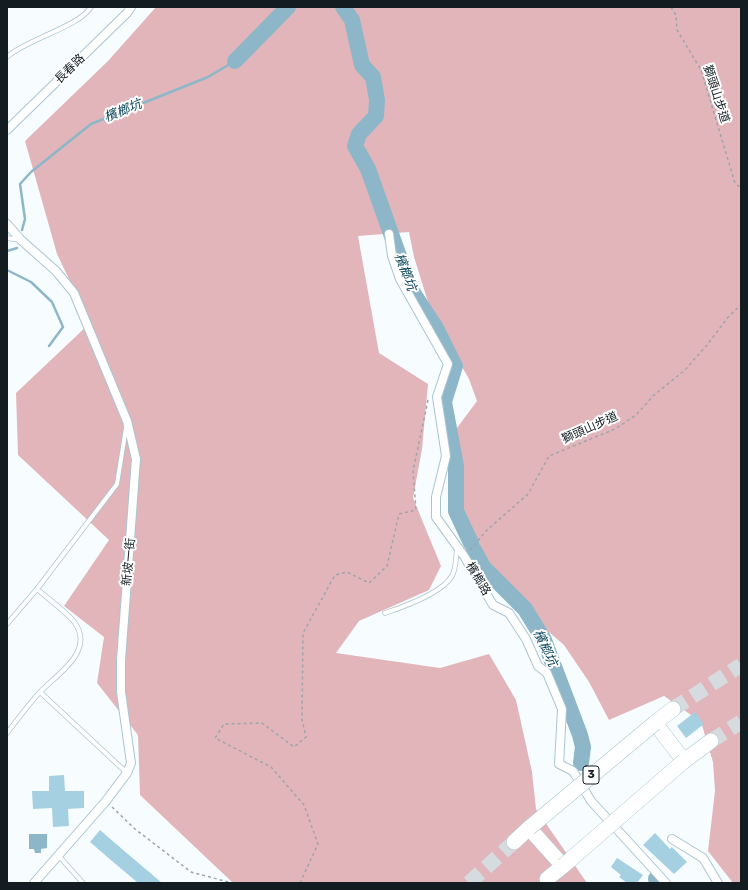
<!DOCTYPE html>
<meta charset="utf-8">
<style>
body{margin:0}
#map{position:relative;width:748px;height:890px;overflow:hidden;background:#f7fdff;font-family:Rubik,sans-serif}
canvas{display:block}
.frame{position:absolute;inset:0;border:8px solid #131d21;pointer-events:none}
</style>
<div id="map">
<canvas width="748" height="890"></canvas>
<div class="frame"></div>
</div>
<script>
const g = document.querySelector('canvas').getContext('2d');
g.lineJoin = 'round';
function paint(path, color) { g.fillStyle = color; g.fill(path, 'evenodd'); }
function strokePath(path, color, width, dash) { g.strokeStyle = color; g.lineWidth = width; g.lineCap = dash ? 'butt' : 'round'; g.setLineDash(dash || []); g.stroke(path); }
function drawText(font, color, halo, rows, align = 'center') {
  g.font = font + ' Rubik,"Noto Sans TC",sans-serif'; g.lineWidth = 4; g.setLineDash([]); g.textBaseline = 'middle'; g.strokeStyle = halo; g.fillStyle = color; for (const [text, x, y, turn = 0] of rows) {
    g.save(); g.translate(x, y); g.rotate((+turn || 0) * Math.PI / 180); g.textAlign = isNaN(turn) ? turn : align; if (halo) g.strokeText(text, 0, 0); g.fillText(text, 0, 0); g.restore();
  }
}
paint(new Path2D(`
 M156,7H741V883H733L708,851L715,791L713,762L701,722L664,696L609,720L589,682L564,645L523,610L458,534L454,432L477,401L469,379L432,315L414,257L409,232L358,236L379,353L428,384L422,449L413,498L441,566L429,590L359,621L336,653L440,668L489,654L516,700L532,772L536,809L587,883H233L140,795L138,735L97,683L104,637L64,606L109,540L18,455L16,393L90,323L57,254L25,141L108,61Z`), '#e2b5bb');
paint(new Path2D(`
 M29,834H47V848L41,849V853H35L34,849H29Z`), '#8db7c9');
strokePath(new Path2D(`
 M22,230L25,219L20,184L31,172L91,124L208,77L235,61
 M7,251L17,248
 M7,270L31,282L52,302L63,327L49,346`), '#8db7c9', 2.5);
strokePath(new Path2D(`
 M343,7L352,20L362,65L373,77L377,100L376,116L359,134L355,146L368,169L411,290L436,328L455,366L444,402L456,466V511L471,543
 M235,61L288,7
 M474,550L483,567L525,609L544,640L580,735L583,747L581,763
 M656,879L659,883`), '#8db7c9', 16);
paint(new Path2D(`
 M695,712L704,724L686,738L677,726Z
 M64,775L65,791H84V808L68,809L69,826L53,827L52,808L33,809L32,791H49V776Z
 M100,830L122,849L162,883H138L112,861L90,842Z
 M655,833L670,849L672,847L687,862L674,874L643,845Z
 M617,858L643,875L637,883H627L619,877L621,875L611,867Z`), '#a5d0e2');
strokePath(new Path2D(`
 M673,709L741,665
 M711,741L741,722
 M469,883L514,842`), '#d5dbde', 15, [15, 8]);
const service = new Path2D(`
 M7,57C27,39 79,27 91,7
 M7,238L20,240
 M385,613C403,607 442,593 452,576C456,569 456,557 457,549
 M7,624L37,589L117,484L126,428
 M40,692L127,773
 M7,733C18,719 28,705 40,692C56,675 95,652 75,623C68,613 47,598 37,589
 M58,855L83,883`);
const minor = new Path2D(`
 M7,130L127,13L131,7
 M7,224L21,240L56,271L74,293L127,421L136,459L121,660V692L131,763L127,773L106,801L34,883
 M389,234L392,256L400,279L448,364L437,397L446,456L436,497V517L464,556L493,605L509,613L526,639L538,666L547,673L562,709L559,764L573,771L591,801L666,883
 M672,839L703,858L718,883`);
const motorway = new Path2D(`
 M673,709L655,723L684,761L711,741
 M514,842L529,828L563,866L547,879`);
strokePath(service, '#aac5d0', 5.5);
strokePath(minor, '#aac5d0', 10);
strokePath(motorway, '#aac5d0', 16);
strokePath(new Path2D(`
 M671,7L676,15L677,30L701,70L735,183L741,188
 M470,550L487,530L528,494L549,456L615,429L636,415L653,396L685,370L707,345L729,316L741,305
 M112,807L135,829L191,872L232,883
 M300,883L318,844L304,805L271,767L215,738L224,724L262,723L294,747L306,737L302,720L303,633L335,575L347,572L369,583L387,566L399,514L416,510L413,471L428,400`), '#9da5a8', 1.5, [3, 3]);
strokePath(service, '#fff', 4);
strokePath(minor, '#fff', 8);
strokePath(motorway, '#fff', 15);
const motorwayBridge = new Path2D(`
 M529,828L655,723
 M563,866L684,761`);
strokePath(motorwayBridge, '#aac5d0', 16, []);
strokePath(motorwayBridge, '#fff', 15);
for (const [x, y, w] of [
 [591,775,16]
]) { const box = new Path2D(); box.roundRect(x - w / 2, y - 9, w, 18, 3); g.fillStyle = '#fff'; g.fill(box); strokePath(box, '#131d21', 1); }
drawText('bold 11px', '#131d21', null, [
 ["3",591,775]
]);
drawText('12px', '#131d21', '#fff', [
 ["長春路",70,69,-44],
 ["獅頭山步道",716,94,72],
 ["獅頭山步道",590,428,-24],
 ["新坡一街",129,562,-85],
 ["檳榔路",478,579,59]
]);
drawText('italic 13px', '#0e485c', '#fff', [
 ["檳榔坑",123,111,-22],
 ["檳榔坑",405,272,69],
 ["檳榔坑",545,648,65]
]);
</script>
